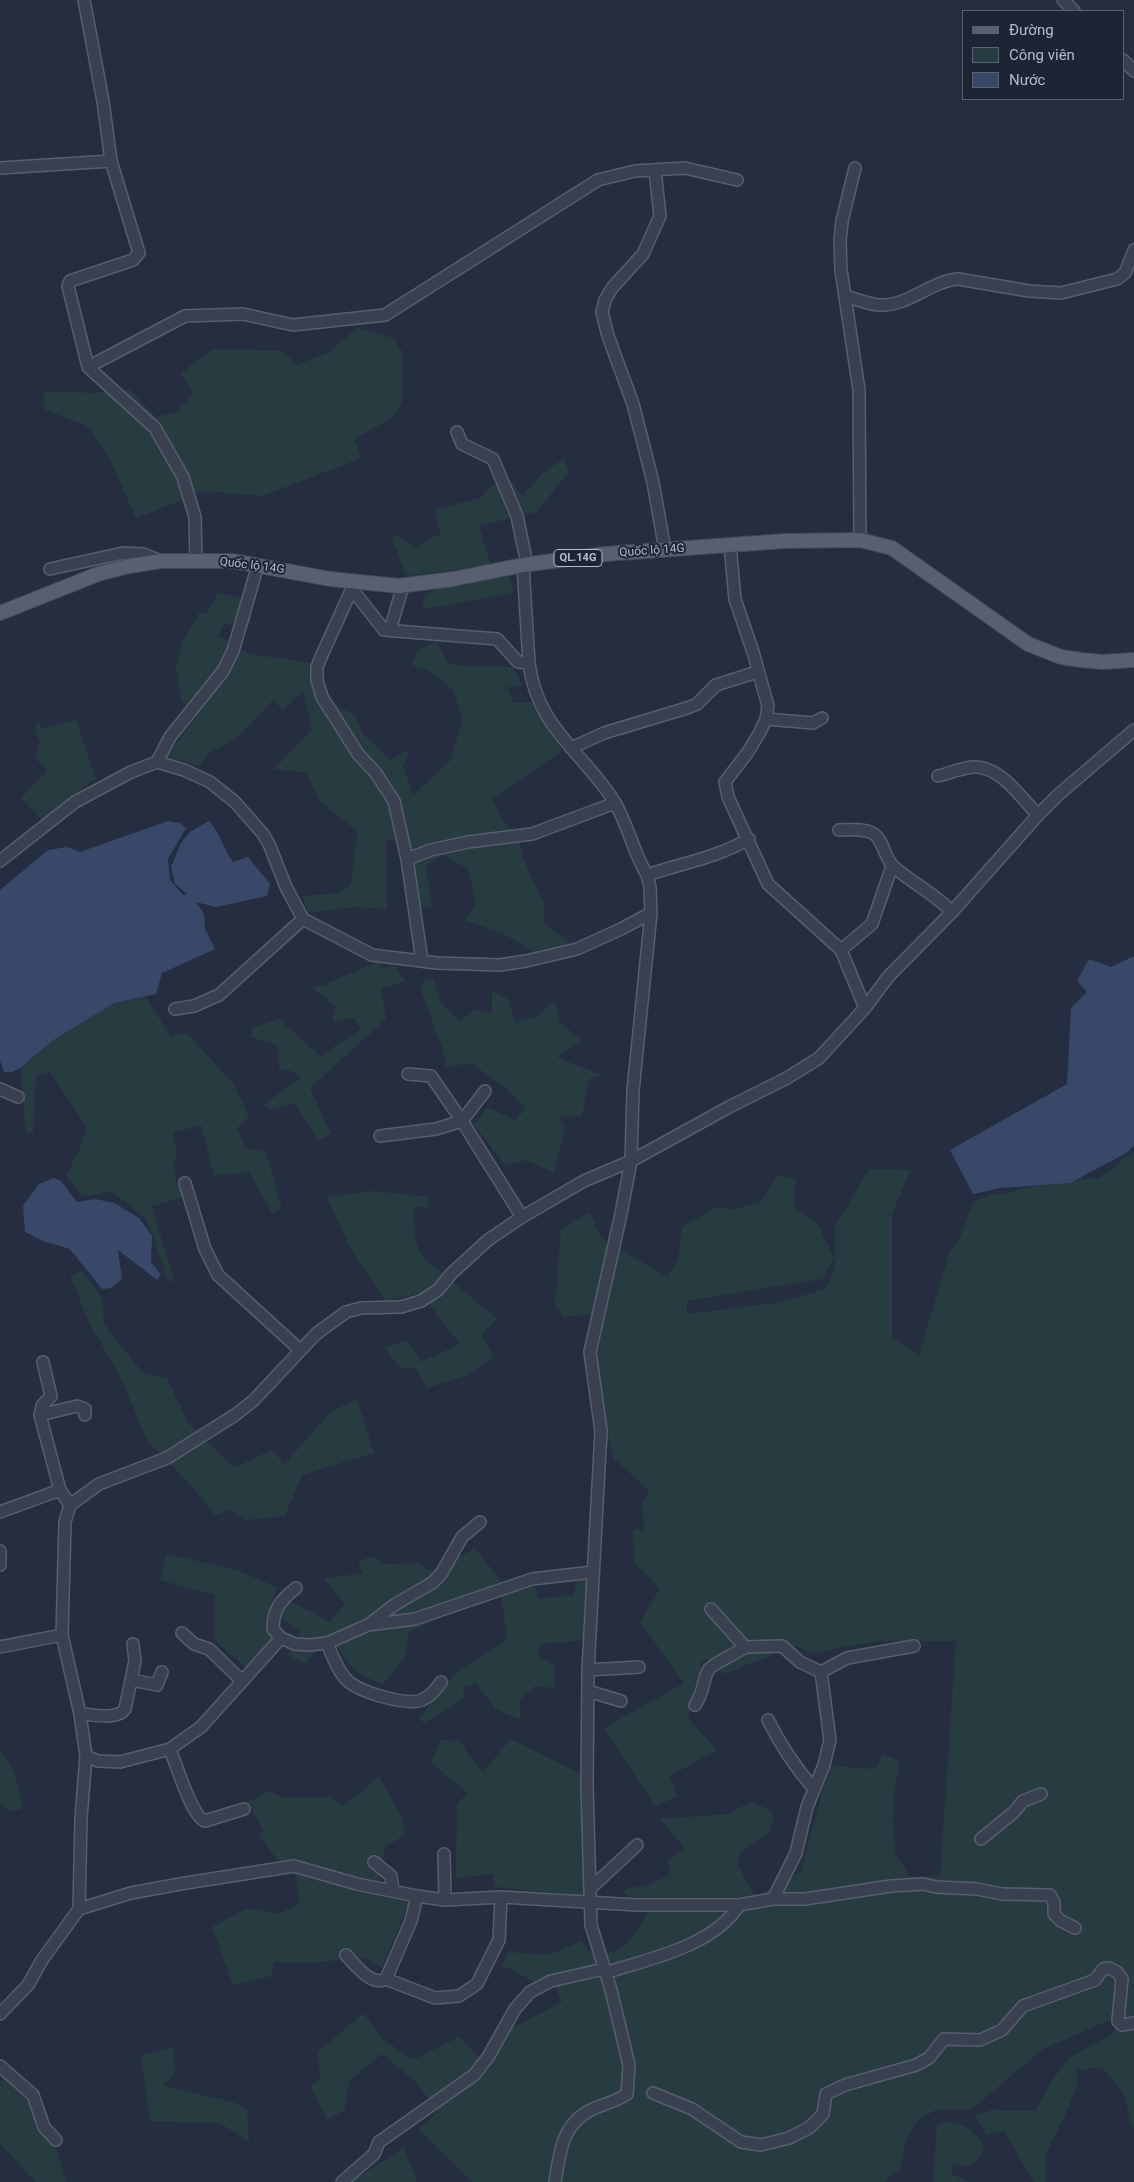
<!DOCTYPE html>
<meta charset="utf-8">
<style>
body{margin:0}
#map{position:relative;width:1134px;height:2182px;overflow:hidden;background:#242e40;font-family:Roboto,sans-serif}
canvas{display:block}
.legend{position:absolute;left:962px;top:10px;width:162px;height:90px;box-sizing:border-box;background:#1d2535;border:1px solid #5a6171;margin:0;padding:6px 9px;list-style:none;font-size:15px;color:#b5bbca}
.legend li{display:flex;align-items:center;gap:10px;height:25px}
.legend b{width:25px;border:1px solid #5a6171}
</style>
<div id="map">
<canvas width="1134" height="2182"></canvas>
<ul class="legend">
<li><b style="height:6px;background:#575f70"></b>Đường</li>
<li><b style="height:14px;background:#263c41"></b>Công viên</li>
<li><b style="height:14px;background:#384868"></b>Nước</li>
</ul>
</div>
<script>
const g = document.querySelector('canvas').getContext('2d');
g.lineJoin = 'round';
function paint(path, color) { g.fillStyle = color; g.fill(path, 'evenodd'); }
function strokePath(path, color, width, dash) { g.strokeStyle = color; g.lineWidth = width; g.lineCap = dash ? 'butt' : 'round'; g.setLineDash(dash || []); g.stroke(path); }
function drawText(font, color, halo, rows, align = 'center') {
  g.font = font + ' Roboto,sans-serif'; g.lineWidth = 4; g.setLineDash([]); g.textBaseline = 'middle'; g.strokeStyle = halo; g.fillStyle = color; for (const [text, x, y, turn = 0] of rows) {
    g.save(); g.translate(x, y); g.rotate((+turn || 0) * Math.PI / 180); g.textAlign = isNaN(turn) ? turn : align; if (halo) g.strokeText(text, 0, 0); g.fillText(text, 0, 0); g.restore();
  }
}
paint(new Path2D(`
 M357,328L393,338L402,351L403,399L394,417L354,439L362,458L262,496L204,491L136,518L110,460L86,425L45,410L43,391L94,393L129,389L156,417L176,412L194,393L180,374L213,349L283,351L297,365L328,353Z
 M564,458L569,472L536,512L479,526L495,578L508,576L514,593L422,609L425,596L471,568L406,576L392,538L397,535L416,547L441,533L434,510L482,497L491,486L508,477L522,496L542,474Z
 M218,593L254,600L250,626L224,624L219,636L250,654L312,663V693L355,715L363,734L390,760L410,749L403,767L413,795L450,761L463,719L453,690L428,670L412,665L418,650L437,642L447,663L465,666L513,667L523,686L507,687L513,703L532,702L562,751L493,799L502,819L518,836L523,858L544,903V924L570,943L533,952L506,935L464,920L476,904L468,869L443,855L426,865L432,908L417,905L406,841L386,839L387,909L354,907L308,913L303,896L340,893L351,884L357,831L319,801L307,773L274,769L312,730L303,691L283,710L273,700L236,739L209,753L199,766L167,756L196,717L181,700L176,666L182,643L199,613H207Z
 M76,720L96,778L42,820L21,798L47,771L35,758L40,742L35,731L38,721L43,729Z
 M379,961L382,968L396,966L405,981L381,989L386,1019L310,1088L331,1134L318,1140L295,1103L270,1110L263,1105L301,1078L291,1071L279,1068L278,1045L251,1037L252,1028L279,1019L320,1056L361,1029L355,1018L332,1022L336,1007L312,987L324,985Z
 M434,979L441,1003L460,1021L476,1010L492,1014V991L508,999L515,1022L534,1018L555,1001L560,1023L583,1041L557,1057L602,1075L589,1079L582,1116L559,1117L565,1127L554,1172L525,1160L506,1166L474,1125L487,1107L515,1120L526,1109L507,1089L471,1063L446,1067L443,1050L420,988L425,980Z
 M145,996L171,1037L187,1033L234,1085L249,1116L237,1128L246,1148L266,1152L282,1209L272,1213L249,1172L214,1176L201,1125L173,1133L177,1151L174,1167L176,1183L196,1192L152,1207L174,1280L169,1282L146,1218L112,1192L82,1196L66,1176L82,1144L86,1126L50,1072L36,1076L33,1134L26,1132L20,1068L52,1041L114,1003Z
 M1134,1151V2132L1123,2092L1101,2067L1077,2070V2085L1067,2111L1046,2154V2182H1034L1004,2131L987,2135L975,2116L991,2110L1035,2111L1050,2084L1068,2058L1113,2034L1117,2017L1043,2049L972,2109H937L916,2122L906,2142L899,2171L891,2174L885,2182H473L418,2129L438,2111L415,2081L382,2054L349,2081L345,2110L327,2120L310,2086L320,2080L318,2052L363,2013L383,2039L413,2060L459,2037L488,2066L512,2028L562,2002L555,1986L533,1981L502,1965L508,1952L549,1955L581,1941L593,1956C628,1953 631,1938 649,1911L622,1892L628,1888L645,1886L670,1875L668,1861L684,1848L660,1819L728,1814L752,1801L774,1813L771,1831L740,1852L737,1864L756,1897L801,1871L822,1792L832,1766L875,1769L883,1754L900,1761L893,1799L895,1854L911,1877L940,1875L956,1641H879L812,1653L795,1646L724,1674L708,1659L702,1662L688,1718L717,1750L670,1776L677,1797L655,1806L604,1728L684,1683L640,1622L660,1589L634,1563L633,1529L644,1530L642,1504L649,1490L614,1459L592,1368L604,1313L564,1317L555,1305L561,1229L590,1213L601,1238L667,1277L678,1260L682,1227L714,1208L736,1209L761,1202L777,1175L796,1178L794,1208L818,1224L834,1258L823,1279L687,1301V1314L776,1303L826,1289L835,1265V1226L869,1169L910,1170L892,1215V1338L919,1355L950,1251L959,1240L973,1202L991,1194L999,1195L1037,1185L1100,1178Z
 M373,1191L428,1197V1207H414L415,1241L423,1257L497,1319L482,1335L494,1358L467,1375L427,1388L417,1369L399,1367L385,1348L408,1340L421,1362L460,1344L420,1293L386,1301L351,1250L327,1197Z
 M82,1271L102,1297L104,1324L143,1373L167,1378L189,1424L234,1468L271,1450L285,1464L330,1412L357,1399L374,1453L302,1475L285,1516L245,1520L231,1509L215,1515L195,1490L147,1440L118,1372L90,1325L70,1276Z
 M475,1549L501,1580L474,1603L409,1632L405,1658L382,1685L355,1671L327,1635L306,1664L288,1655L300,1632L279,1616L288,1600L330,1622L345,1604L324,1579L363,1573L358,1562L371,1556L383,1564L420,1563L428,1571Z
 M167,1554L236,1570L277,1587L266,1624L273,1639L246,1667L214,1640L215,1595L160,1580Z
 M587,1568L584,1640L540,1644L538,1656L555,1665V1688L535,1686L519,1701L521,1720L495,1709L476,1683L464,1687L463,1699L424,1723L419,1718L456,1673L507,1640L501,1593L535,1585L538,1598L573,1596L580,1570Z
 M511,1739L581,1774L586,1896L495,1887L493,1874L456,1878L457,1805L467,1793L431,1762L440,1740L460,1741L470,1757L483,1772Z
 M0,1748L14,1771L23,1808L12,1812L0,1804Z
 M379,1777L401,1815L406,1834L385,1847L379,1879L410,1900L382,1968L366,1958L305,1963L274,1962L272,1976L233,1985L212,1927L248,1908L277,1914L300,1904L296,1877L277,1859L258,1834L264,1831L248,1802L269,1791L285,1798L329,1797L343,1806Z
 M174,2047L175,2074L163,2086L233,2102L247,2109L249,2142L220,2123L150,2121L141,2055Z
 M11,2070L54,2140L66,2182H36L0,2144V2082Z
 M944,2122C965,2123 973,2128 984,2146L977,2162L968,2166L951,2164L952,2174L969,2182H933L937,2124Z
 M404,2148L417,2182H351L358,2177Z`), '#263c41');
paint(new Path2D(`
 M168,821L180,823L186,828L168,859L170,880L183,895L187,894L175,884L171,867L181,843L190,832L209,821C221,834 222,847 233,862L248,857L270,884L267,896L216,907L196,902L204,914L205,929L215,949L162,973L156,994L114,1003L52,1041L20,1068L12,1072H4L0,1060V890L48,850L67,847L80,852Z
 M1134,956V1145L1128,1152L1070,1183L1000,1188L973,1194L950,1150L1067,1084L1071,1008L1087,992L1077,981L1089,959L1111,967Z
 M54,1178L61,1181L77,1202L95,1199L114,1203L139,1218L152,1236L151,1262L161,1275L157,1280L118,1250L122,1279L111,1288L102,1289L70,1249L43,1241L25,1232L23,1206L39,1184Z`), '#384868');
const minor = new Path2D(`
 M84,0L103,101L111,161L139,253L133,260L70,281L68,286L88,367L155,428L183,477L195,517L196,561
 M1063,0L1074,11
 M1123,60L1134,71
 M0,168L111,161
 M855,168L842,221L840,242L841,270L859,390L860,540
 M655,170L660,216L643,254L612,288L605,300L602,312L608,336L633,404L653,482L665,550
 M845,296C856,299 868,304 879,305C907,307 931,281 958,279L1029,291L1061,293L1117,279L1125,273L1134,250
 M88,367L185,316L243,314L293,325L385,315L598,180L635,171L685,168L737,180
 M457,432L462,444L493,459L517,516L527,564
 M730,545L735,599L753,652L768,706L766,719L760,732L748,752L725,782L728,797L768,884L841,950L865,1008
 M523,565L529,663C537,728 582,751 614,801C628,824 633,852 647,875L650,887L651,913L633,1091L631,1161L621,1214L590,1352L601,1431L588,1670L587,1786L591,1925L611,1990L629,2065L627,2094C615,2102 607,2103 595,2108C562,2122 560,2151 555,2182
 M50,569L123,553L143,554L161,561
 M355,582L321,657L317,667V680L322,697L358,754L375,772L394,801L407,859L431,850L468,842L532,834L615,803
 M352,589L384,630L497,639L518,662L529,663
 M390,630L403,586
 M766,719L813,723L822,718
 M571,748L604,733L687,708L697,704L716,685L757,672
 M157,762L170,737L223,671L233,651L258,565
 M938,776C950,773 962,768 973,767C1000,765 1021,798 1038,815
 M839,830C849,830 865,828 874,834C884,841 884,858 894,867C912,883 935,894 952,912
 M407,859L422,961
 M0,861L75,802L131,772L157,762L184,770L210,782L235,802L263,834L269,844L286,887L303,919L372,955L437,963L500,965L526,961L577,949L621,929L651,913
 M647,875C682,863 716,858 749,839
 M841,950L872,924L892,866
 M175,1009L194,1006L219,995L303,919
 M408,1074L431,1076L462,1121L522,1217
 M0,1089L18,1097
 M380,1136L436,1129L462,1121L485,1091
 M185,1183L205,1249L218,1275L300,1350
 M43,1362L51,1396L42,1406L40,1415L60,1490L70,1505
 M40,1415L77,1406L85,1409V1415
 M0,1512L60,1490
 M0,1551V1565
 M296,1588C281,1600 273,1609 273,1629L281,1638L295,1644L309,1645L327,1643L368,1625L415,1619L532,1579L593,1572
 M711,1609L745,1647L782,1646L800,1662L821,1672
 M368,1625L394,1605L432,1583L441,1574L462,1537L480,1522
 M182,1633L194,1644L209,1649L242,1681
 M62,1635L80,1714L86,1756L81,1818L79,1909
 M327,1643C332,1655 338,1672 348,1681C360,1692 406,1706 422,1700C431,1696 436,1690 441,1682
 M0,1647L62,1635L65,1522L70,1505L99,1484L167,1458L235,1415L253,1401L316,1334L346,1312L361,1308L401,1307L421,1301L438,1290L451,1274L488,1240L522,1217L584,1181L631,1161L729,1107L787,1078L819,1058L865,1008L888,977L952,912L1038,815L1058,795L1134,730
 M588,1670L639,1667
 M131,1680L157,1685L162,1672
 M588,1691L621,1701
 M695,1705C705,1691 702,1680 709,1669C713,1664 737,1653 745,1647
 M80,1714C93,1714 116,1721 125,1709L135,1661L133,1644
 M768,1720C781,1746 795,1767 814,1789
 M170,1749C176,1764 192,1817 205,1821L244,1809
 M86,1756L98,1761L120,1762L170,1749L201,1727L281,1638
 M981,1839L1014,1812L1023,1801L1041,1794
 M444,1854L445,1900
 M374,1862L391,1876L393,1891
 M591,1888L637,1845
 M773,1899L796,1853L807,1807L824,1765L830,1740L821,1672L847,1658L914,1646
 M346,1955C355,1965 372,1987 386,1979L435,1998L459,1996L477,1984L499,1940L501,1897
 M605,1973C649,1959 714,1946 739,1905
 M386,1979L411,1921L417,1896
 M0,2014L28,1985L42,1960L79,1909L131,1893L186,1883L294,1866L357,1884L417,1896L445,1900L501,1897L637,1905H739L773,1899H805L891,1886L923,1884L936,1887L977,1889L1002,1894L1050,1895L1054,1902V1914L1061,1921L1075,1928
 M0,2066L33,2095L44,2127L56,2140
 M653,2093L692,2109L741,2142L761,2145L789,2138L809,2128L823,2114L826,2094L845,2085L916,2065L929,2058L944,2039L980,2040L1002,2030L1023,2006L1095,1980L1103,1969L1109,1968L1117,1972L1122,1979L1118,2021L1122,2025L1134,2023
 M342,2182L374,2154L379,2142L474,2075L488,2057L515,2009L530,1992L551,1981L604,1969`);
const major = new Path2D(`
 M0,613L98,574L129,566L161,561H233L330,579L399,586L453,579L523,565L605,554L785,541L860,540L892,548L1028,644L1061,657L1081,660L1102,662L1134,660`);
strokePath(minor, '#575e6d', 14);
strokePath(major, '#424959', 16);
strokePath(minor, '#394050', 11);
strokePath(major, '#575f70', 14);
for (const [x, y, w] of [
 [578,558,48]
]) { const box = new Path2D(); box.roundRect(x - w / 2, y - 8.5, w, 17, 4); g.fillStyle = '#1d2535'; g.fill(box); strokePath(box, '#b5bbca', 1); }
drawText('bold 11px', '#b5bbca', null, [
 ["QL.14G",578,558]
]);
drawText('12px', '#b5bbca', '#1d2535', [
 ["Quốc lộ 14G",652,551,-4],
 ["Quốc lộ 14G",252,566,7]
]);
</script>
